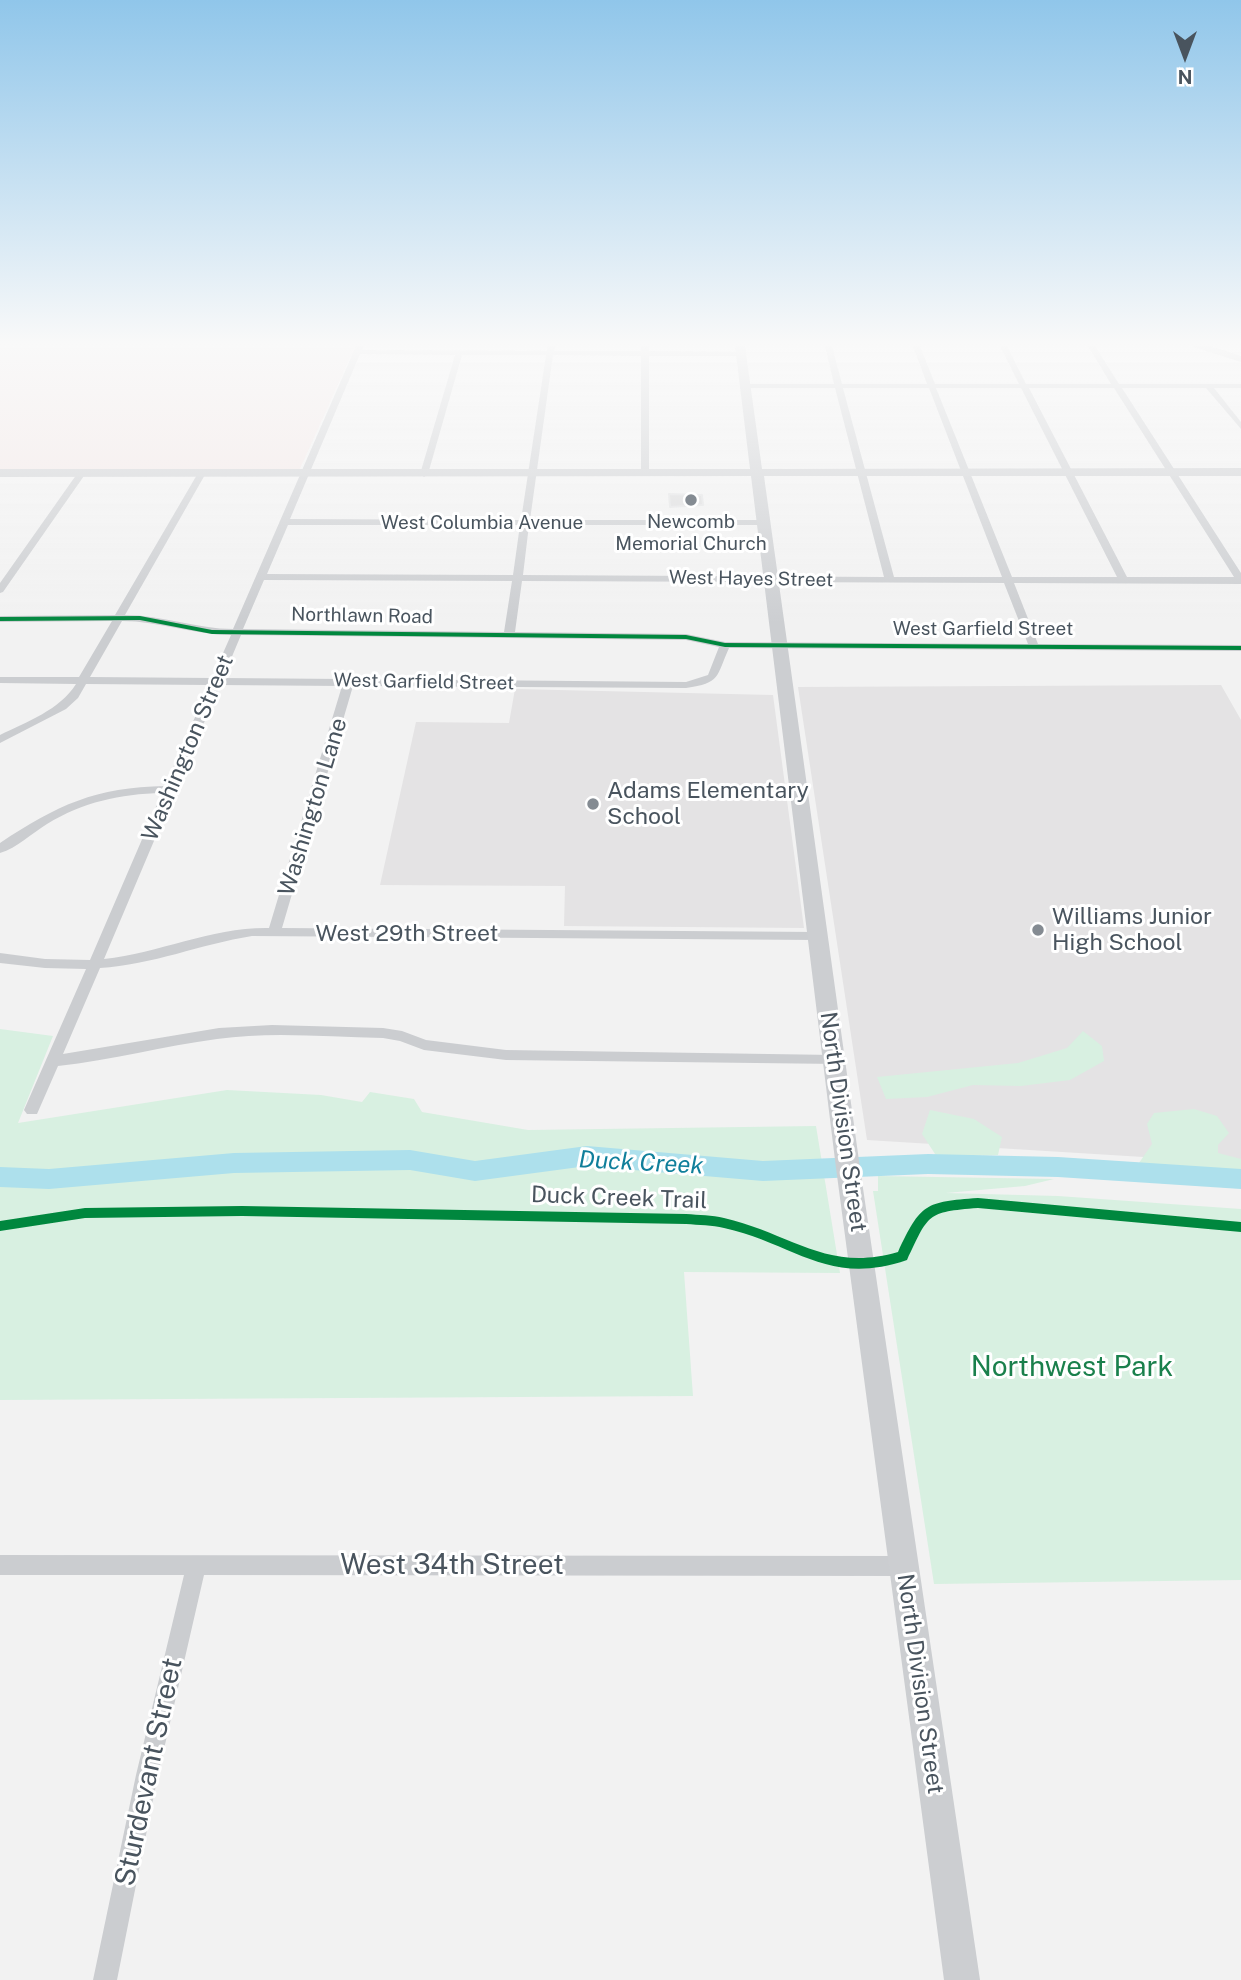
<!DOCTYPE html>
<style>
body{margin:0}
#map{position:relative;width:1241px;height:1980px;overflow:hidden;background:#f2f2f2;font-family:"Public Sans",sans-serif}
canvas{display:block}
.north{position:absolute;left:1150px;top:21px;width:70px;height:70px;-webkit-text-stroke:5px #fff;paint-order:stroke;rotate:180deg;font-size:19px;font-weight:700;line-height:28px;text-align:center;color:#49545e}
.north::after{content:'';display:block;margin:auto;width:24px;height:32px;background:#49545e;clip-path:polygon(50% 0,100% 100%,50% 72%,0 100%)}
</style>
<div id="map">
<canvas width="1241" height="1980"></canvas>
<div class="north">N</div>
</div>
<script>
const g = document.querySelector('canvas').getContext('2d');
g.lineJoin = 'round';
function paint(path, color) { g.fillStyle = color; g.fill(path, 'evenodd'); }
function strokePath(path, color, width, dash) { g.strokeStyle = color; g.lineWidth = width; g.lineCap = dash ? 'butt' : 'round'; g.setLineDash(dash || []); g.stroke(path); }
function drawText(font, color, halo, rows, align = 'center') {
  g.font = font + ' "Public Sans",sans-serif'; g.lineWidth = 6; g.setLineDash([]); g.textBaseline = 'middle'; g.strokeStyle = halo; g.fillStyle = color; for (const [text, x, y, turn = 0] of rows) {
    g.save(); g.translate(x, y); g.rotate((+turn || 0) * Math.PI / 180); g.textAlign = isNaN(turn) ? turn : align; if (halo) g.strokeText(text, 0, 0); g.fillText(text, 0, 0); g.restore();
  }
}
paint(new Path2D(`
 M1221,685L1241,720V1163L867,1140L798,687Z
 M515,689L773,695L804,928L564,926L565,886L380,885L416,722L509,723Z`), '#e4e3e4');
paint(new Path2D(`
 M0,347H355L299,471L0,472Z`), '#f4e8e7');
paint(new Path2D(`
 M0,1029L53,1036L18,1123L227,1090L321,1095L362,1102L370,1092L414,1099L422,1112L528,1130L816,1126L840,1273L684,1272L693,1396L0,1400Z
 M1083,1031L1102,1046L1104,1061L1070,1080L1021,1086L973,1085L927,1097L886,1099L877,1077L1018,1063L1067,1048Z
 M1194,1109L1217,1116L1229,1133L1218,1145V1153L1241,1159V1170L1139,1163L1152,1144L1147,1124L1154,1113Z
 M930,1110L974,1119L1002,1137L998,1155L937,1157L922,1134Z
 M878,1176L1054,1179L1025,1186L946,1193L1058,1196L1241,1209V1580L934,1584L873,1191H878Z`), '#d8f0e1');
paint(new Path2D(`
 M587,1146L763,1161L928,1154L1058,1157L1241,1169V1189L1058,1177L928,1174L763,1181L587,1166L475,1181L410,1170L234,1173L49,1189L0,1187V1167L49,1169L234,1153L410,1150L475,1161Z`), '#ade0ec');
const building = new Path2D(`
 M669,494L702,495L703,505L670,507Z`);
paint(building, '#dbdbdc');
strokePath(building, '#e3e4e5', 2);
paint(new Path2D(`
 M356,346H363L362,350L547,351V346H555L554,351H641V346H649V351L744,352V356H649V473L645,476L641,473V356L553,355L530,520H765L768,521V525H529L523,575L884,577L835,388H746L742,386L746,384H834L825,346H832L842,384H927L913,346H920L935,384H1019L1000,346H1007L1026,384H1111L1088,346H1095L1119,384H1241V388H1214L1241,422V429L1206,388H1122L1241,573V584L1014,583L1038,644L1241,645V651L729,648C716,677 721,683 686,688L353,686L282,928L817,932L824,936L817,940L252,936C201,944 152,965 100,968L63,1054L219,1028L272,1025L383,1028L402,1031L426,1040L506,1050L834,1055L839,1056L841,1060L839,1064L506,1060L424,1050L400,1041L383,1038C328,1037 271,1031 217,1039C164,1046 112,1060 58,1066L37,1114H27L24,1110L86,969L45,968L0,963V953L45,959L90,960L162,793C120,794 83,802 47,824C32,833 17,848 0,853V843C57,805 96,787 165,786L209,685L86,684L78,698L66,709L0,743V735C26,722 60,710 76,684L0,683V677H79L112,621L0,622V616L115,615L198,473L202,470L206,473L125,615C162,615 197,629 233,629ZM360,354L455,355L420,474L424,477L428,474L462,355H546L521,520L290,519ZM843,388H929L1002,577H894ZM936,388H1021L1117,577H1012ZM1029,388H1114L1234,577H1127ZM288,525H520L513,575L267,574ZM264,580L512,581L504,632L243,629ZM522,581L1004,583L1028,644L725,642L686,634L515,632ZM122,621C159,621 194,635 231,635L212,678L90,677ZM241,635L686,640L719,647L708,675L686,682L354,679L349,677L344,679L223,678ZM220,685L342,686L269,928C212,927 160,953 104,959Z
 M79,471L86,473L3,592L0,593V583Z
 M0,1555L904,1556L911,1559L914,1566L911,1573L904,1576L204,1575L158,1775L117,1980H93L136,1775L184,1575H0Z`), '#cbcdd0');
paint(new Path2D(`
 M735,346H745L762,469L1241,468V476H764L860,1168L980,1980H944L836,1168L751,476L0,477V469H750Z
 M1191,346H1210L1241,356V362Z`), '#ccced1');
paint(new Path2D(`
 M140,616L212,630L686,635L725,643L1241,646V650L725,647L686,639L212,634L140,620L0,621V617Z
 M978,1198L1241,1222V1232L978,1208C926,1212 929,1214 907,1260C828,1287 796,1244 724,1228C712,1225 699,1225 686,1224L242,1216L85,1218L0,1231V1221L85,1208L242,1206L686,1214C699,1215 712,1215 724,1218C790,1233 827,1273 898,1252C921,1203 925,1202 978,1198Z`), '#00873e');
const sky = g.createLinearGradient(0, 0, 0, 624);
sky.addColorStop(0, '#90c6ea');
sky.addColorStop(0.55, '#f9f9f9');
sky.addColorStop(1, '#f9f9f900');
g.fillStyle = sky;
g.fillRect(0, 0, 1241, 624);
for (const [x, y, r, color] of [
 [691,500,7,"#848b92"],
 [593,804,7,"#848b92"],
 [1038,930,7,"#848b92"]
]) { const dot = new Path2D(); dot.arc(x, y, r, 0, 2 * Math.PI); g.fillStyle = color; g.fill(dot); strokePath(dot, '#fff', 2.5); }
drawText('19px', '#49545e', '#fff', [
 ["Newcomb",691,522],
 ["Memorial Church",691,544]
]);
drawText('19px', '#49545e', '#fff', [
 ["West Columbia Avenue",482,523],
 ["West Hayes Street",751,579,1],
 ["Northlawn Road",362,616,1],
 ["West Garfield Street",983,629],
 ["West Garfield Street",424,682,1]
]);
drawText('23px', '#49545e', '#fff', [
 ["Washington Street",188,748,-67],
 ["Washington Lane",313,807,-73],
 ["West 29th Street",407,934],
 ["North Division Street",843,1122,82],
 ["Duck Creek Trail",619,1198,2],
 ["North Division Street",920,1684,82]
]);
drawText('23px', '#49545e', '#fff', [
 ["Adams Elementary",607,791],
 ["School",607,817],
 ["Williams Junior",1052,917],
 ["High School",1052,943]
], 'left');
drawText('italic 24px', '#107f9b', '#fff', [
 ["Duck Creek",641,1163,3]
]);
drawText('28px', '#1a804c', '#fff', [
 ["Northwest Park",1072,1367]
]);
drawText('28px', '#49545e', '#fff', [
 ["West 34th Street",452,1565],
 ["Sturdevant Street",149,1772,-78]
]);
</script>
